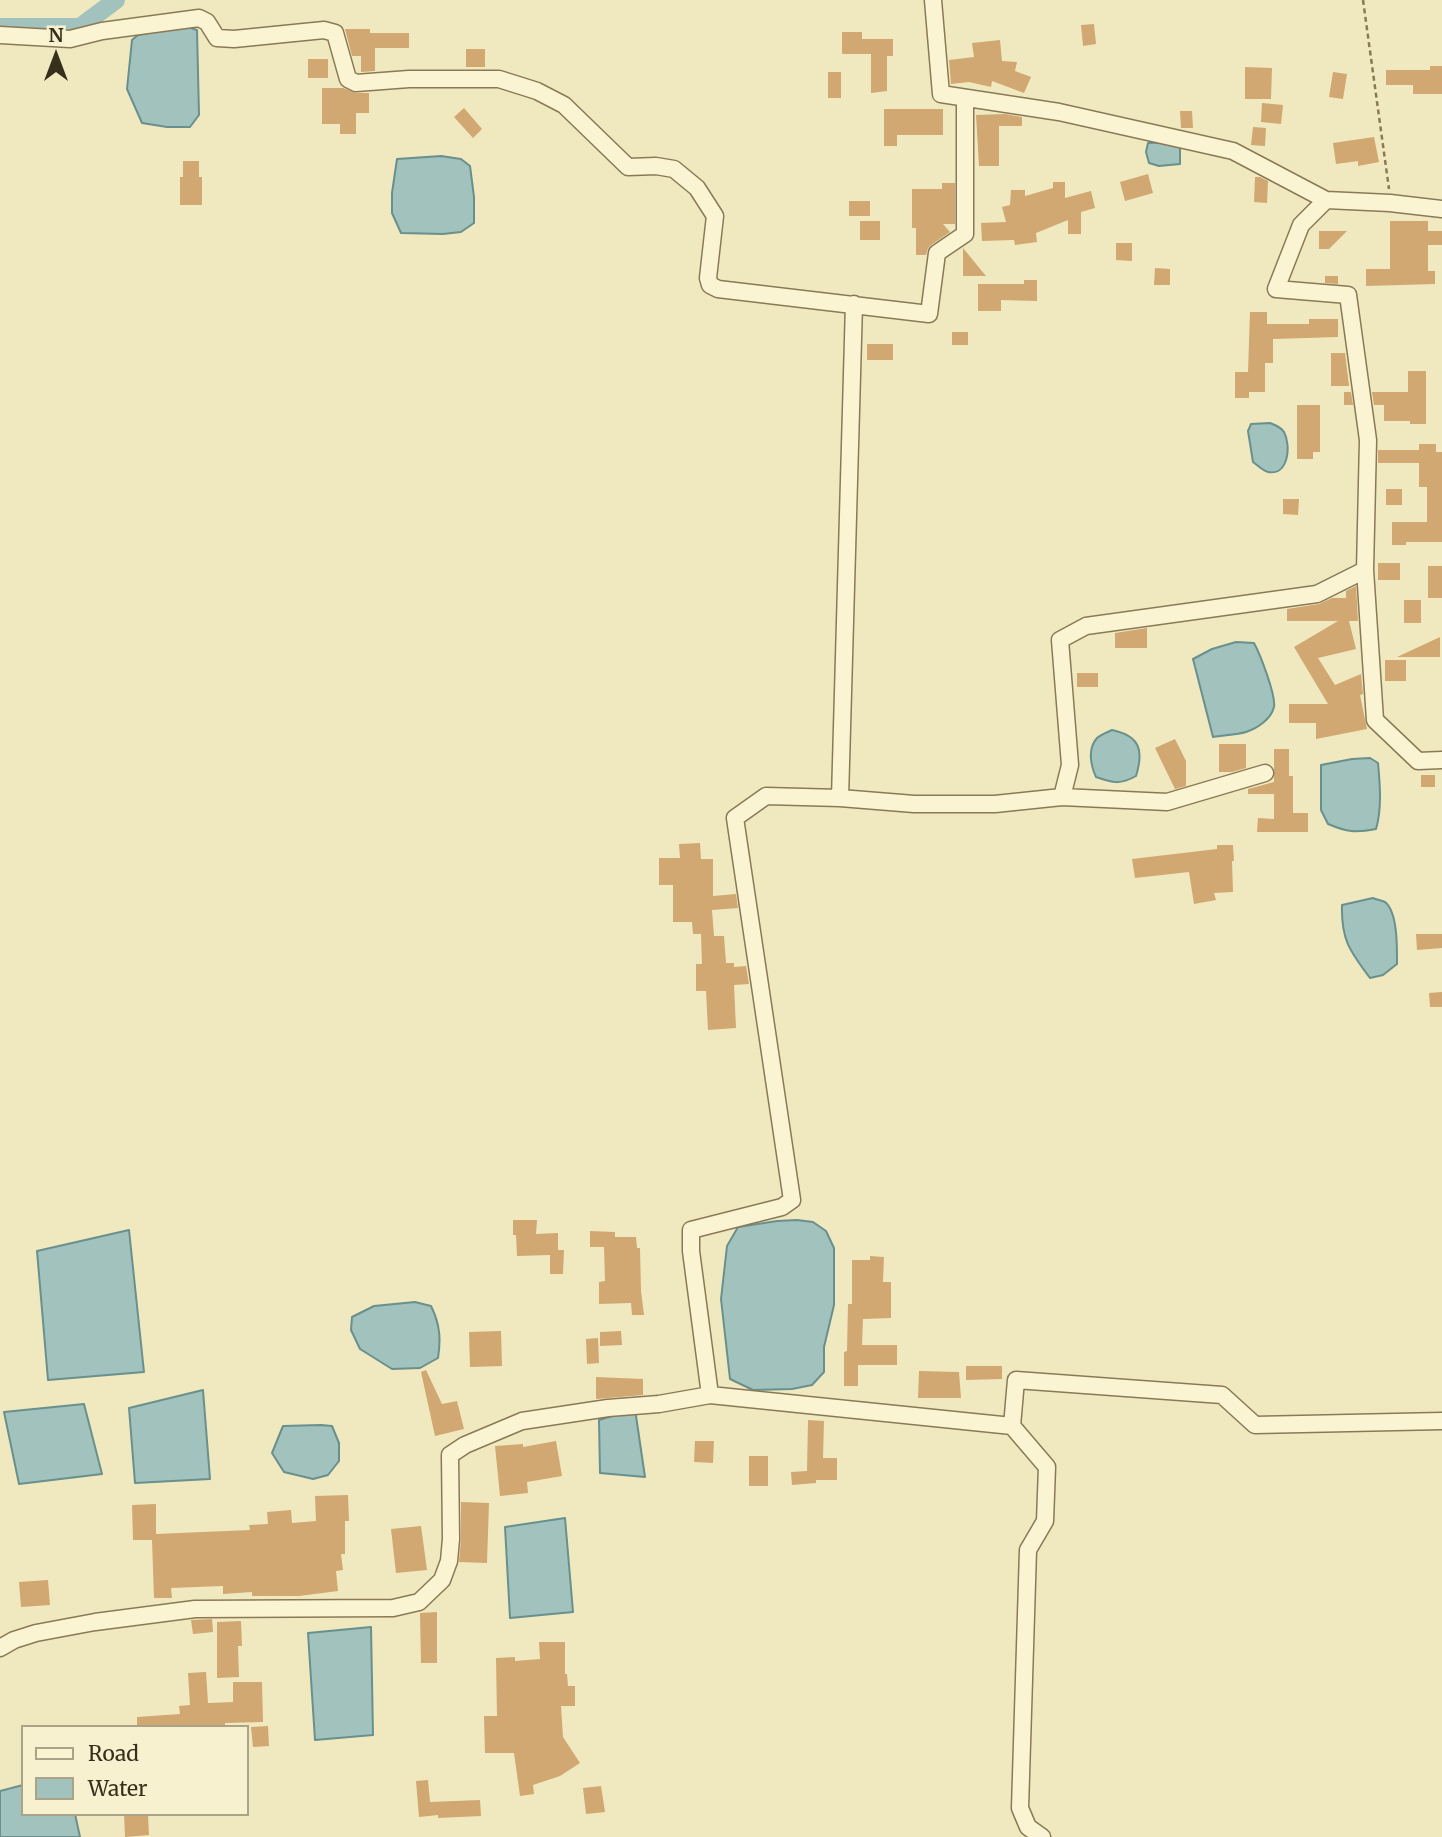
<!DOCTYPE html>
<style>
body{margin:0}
#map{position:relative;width:1442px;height:1837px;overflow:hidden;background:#f0e9bf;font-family:Merriweather,serif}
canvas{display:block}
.legend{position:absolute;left:21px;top:1725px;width:228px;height:91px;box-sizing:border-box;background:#f7f1cf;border:2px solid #aba387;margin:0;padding:9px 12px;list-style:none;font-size:21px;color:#382e1c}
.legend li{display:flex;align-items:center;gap:14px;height:35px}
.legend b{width:35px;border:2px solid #aba387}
.north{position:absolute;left:21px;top:21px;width:70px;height:70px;-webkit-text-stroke:5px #f7f1cf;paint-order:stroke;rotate:0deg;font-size:19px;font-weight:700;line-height:28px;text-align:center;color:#382e1c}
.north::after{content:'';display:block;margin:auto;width:24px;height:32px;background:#382e1c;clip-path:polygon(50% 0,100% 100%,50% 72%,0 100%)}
</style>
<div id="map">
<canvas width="1442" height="1837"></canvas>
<ul class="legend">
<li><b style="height:9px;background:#fbf4d2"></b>Road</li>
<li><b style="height:19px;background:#a2c2bd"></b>Water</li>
</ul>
<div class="north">N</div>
</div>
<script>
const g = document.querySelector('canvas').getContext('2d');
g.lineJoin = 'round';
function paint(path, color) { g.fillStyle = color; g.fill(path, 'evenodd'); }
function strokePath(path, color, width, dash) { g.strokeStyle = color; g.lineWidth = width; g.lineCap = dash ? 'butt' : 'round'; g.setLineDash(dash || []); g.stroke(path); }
const water = new Path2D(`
 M185,26L197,30L199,115L190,127H167L142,123L127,89L132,40L138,35Z
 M1174,142L1180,147V164L1159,166L1149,163L1146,152L1148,143Z
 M441,156L461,159L470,166L474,197V223L461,232L443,234L401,233L392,213V193L397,159Z
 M1270,423C1275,425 1281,427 1284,432C1291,445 1289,476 1268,472C1263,471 1257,465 1253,462L1248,431L1251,424Z
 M1236,642L1254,643C1260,654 1276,695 1274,707C1271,719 1258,728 1246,732C1236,735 1224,735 1213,737L1193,659L1212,649Z
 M1112,730C1140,736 1144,750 1136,776C1120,785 1113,783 1096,777C1091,766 1087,749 1097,738C1100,735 1108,732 1112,730Z
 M1370,758L1378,763C1380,784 1382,809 1376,829C1355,833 1347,832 1328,824L1321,810V765L1352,759Z
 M1373,898C1377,900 1381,900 1385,902C1398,912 1397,949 1397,964L1383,975L1370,978C1350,951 1341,940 1342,905Z
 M797,1220L813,1222L826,1231L834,1248V1305L824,1347V1372L812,1385L792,1389L753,1390L730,1379L721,1299L727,1246L738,1227L777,1221Z
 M129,1230L144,1372L48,1380L37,1251Z
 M415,1302L431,1306C440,1324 441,1339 438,1358L420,1368L392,1369L360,1349L351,1330L352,1317L374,1306Z
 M203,1390L210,1479L135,1483L129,1408Z
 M84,1404L102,1474L19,1484L4,1412Z
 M635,1409L645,1477L600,1473L599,1420Z
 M321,1425L332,1426L339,1443V1461L328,1475L313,1479L284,1472L272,1453L283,1426Z
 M565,1518L573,1612L510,1618L505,1527Z
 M371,1627L373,1735L315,1740L308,1633Z
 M23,1785V1814H75L80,1837H0V1791Z`);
paint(water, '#a2c2bd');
strokePath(water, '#69908c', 2);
strokePath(new Path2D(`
 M0,27H80L116,0`), '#a2c2bd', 18);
paint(new Path2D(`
 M1094,24L1096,44L1083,46L1081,25Z
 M345,29H370V33H409V48H375V71L361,72V56H352Z
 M842,32H862V39H893V56H887V91L871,93V54H842Z
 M1000,40L1002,61L1017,62L1015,71L1031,77L1024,93L992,81L991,87L969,82L951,84L949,60L974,57L972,43Z
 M466,49H485V67H466Z
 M308,59H328V78H308Z
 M1430,66H1442V94H1413V85H1386V70H1430Z
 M1245,67L1272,68L1271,99H1245Z
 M828,72H841V98H828Z
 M1333,72L1347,74L1343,99L1329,97Z
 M322,88H343L356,93H369V113H356V134H340V124H322Z
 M1262,103L1283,105L1281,124L1261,122Z
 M464,108L482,129L473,138L454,117Z
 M884,109H943V135H897V146H884Z
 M1180,111H1192L1193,128H1181Z
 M1005,114L1022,117V126H999V166H979L976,115Z
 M1253,127L1266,128L1265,146L1251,145Z
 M1374,137L1379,162L1358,166V161L1336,164L1333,143Z
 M183,161H199V177H202V205H180V177H183Z
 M1148,174L1153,193L1125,201L1120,182Z
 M1255,177H1260L1268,181L1267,203L1254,202Z
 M1053,182H1065V198L1091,191L1095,208L1081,212V234H1068V220L1036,233L1037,242L1015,245L1014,240L982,241L981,223L1006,222L1002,207L1010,205L1011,190H1025V196L1053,188Z
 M942,183H955V224H943L950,232L931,245L928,248L926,255H916V228H912V189H942Z
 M849,201H870V216H849Z
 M860,221H880V240H860Z
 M1390,221H1428V231H1442V245H1428V271H1435V284L1366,286V269H1390Z
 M1319,231H1347L1329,249H1319Z
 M1116,243H1132V261L1116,260Z
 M963,248L986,276H963Z
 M1155,268L1170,269V285H1154Z
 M1325,276H1338V284L1325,283Z
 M1024,280H1037V301L1001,300V311H978V284H1024Z
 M1250,312H1267V324H1309V319H1338V337L1273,339V363H1265V392H1249V398H1235V372H1248Z
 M952,332H968V345H952Z
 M867,344H893V360H867Z
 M1331,353H1345L1349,386H1331Z
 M1408,371H1426V424H1410V421H1384V405H1374L1372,392H1408Z
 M1344,392H1351L1353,405H1344Z
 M1297,405H1320V452H1313V459H1297Z
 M1419,444H1436V452H1442V542H1406V545H1392V522H1427V487H1419V463H1378V450H1419Z
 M1386,489H1402V505H1386Z
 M1283,499H1299L1298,515L1283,514Z
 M1378,563H1400V580H1378Z
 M1428,566H1442V598H1428Z
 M1356,586L1358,621H1349L1356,649L1318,658L1335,685L1361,674L1363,694L1360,695L1367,729L1316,739V723H1289V704H1328L1294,647L1338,621H1287V609L1319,604L1332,598H1346V591Z
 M1404,600H1421V623H1404Z
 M1147,628V648H1115V633Z
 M1440,637V657H1397Z
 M1385,660H1406V681H1385Z
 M1077,673H1098V687H1077Z
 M1175,739L1186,761V786L1175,789L1155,748Z
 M1219,744H1246V768L1232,772H1219Z
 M1274,749H1289V776H1293V813H1308V832H1257L1258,818L1274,819V794H1248V789L1274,782Z
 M1421,775H1435V787H1421Z
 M700,843L701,859H713V896L736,894L738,908L712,910L714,936H724L726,963H734V967L746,966L749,984L734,985L736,1028L708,1030L706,991H696V964H702L701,934H693L692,922H673V885H659V858H680L679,844Z
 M1217,845H1233L1234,861H1232L1233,892L1214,893L1216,900L1194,904L1189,872L1135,878L1132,859L1217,849Z
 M1416,934H1442V948L1417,950Z
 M1442,992V1007H1430L1429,993Z
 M513,1220H537L536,1234L558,1233V1250H564L563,1274H550V1255L517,1256L516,1235H513Z
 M590,1231L615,1232V1237H636L637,1248H640L641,1291L644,1315H632L631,1303L599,1304V1282L605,1281L604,1247H590Z
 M870,1256L884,1257L883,1282H891V1318L863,1319L862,1345H897V1365H858V1386H844V1352L847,1351L848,1304H852V1260H870Z
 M501,1331L502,1366L470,1367L469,1332Z
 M621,1331L622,1345L600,1346V1332Z
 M598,1338L599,1363L587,1364L586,1339Z
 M966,1366H1002V1379L966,1380Z
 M426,1370L442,1404L457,1401L464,1429L435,1436L421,1372Z
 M919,1371L959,1372L961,1398H918Z
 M596,1377L643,1379V1395L596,1399Z
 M808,1420L824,1421L823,1458H837V1480H816V1483L792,1485L791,1472L807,1471Z
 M556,1441L562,1476L527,1482L528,1493L500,1496L495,1446L523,1444V1447Z
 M695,1441H714L713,1463L694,1462Z
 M749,1456H768V1486H749Z
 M348,1495L349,1521H345V1554H341L343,1570L336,1571L338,1591L299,1596H252V1592L223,1594V1586L171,1588L172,1598H154L152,1540H133L132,1505L156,1504V1534L250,1530L249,1525L268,1524L267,1512L291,1510L292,1523L316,1521L315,1496Z
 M461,1502L489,1503L487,1563L459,1562L461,1539Z
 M421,1526L427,1570L396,1573L391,1529Z
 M48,1580L50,1605L21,1607L19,1582Z
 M437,1612V1663H421L420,1613Z
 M212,1619L213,1632L193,1634L191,1620Z
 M241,1621L242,1646H238L239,1677L217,1678V1622Z
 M539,1642H565V1674H567L568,1686H575V1706H561L563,1737L580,1763L560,1776L533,1785L534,1794L520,1796L514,1753H485L484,1716H497L496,1658L515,1657V1661L540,1659Z
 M206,1672L208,1703L233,1702V1682H262L263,1722L225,1723V1727H137V1717L180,1714L179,1706L190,1705L188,1673Z
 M268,1726L269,1746L253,1747L251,1727Z
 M428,1780L430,1802L480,1800L481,1816L438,1818V1815L419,1817L416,1781Z
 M601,1786L605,1812L586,1814L583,1788Z
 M124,1814H148L149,1835L125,1837Z`), '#d1a772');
const street = new Path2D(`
 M933,0L941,94L1059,112L1233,151L1326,200
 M0,35L70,39L102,31L199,18L207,22L217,38L234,39L324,30L335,33L348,79L356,83L409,79H499L537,91L564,105L628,167L656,166L674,169L697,188L715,216L708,278L710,285L718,289L929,314L937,253L965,234V98
 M1365,570L1375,720L1418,761L1442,760
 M1062,797L1070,765L1060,640L1086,626L1317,594L1365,570L1368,440L1348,295L1276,289L1301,225L1326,200L1390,203L1442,209
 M840,798L854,304
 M710,1395L691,1251V1230L782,1207L792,1200L735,818L766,796L840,798L914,804H995L1062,797L1167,802L1265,773
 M0,1648L14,1640L36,1633L95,1622L195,1609L393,1608L419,1602L442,1580L449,1561L451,1539L450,1455L465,1445L522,1421L608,1408L659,1404L710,1395L1012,1426
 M1042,1837L1028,1827L1020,1808L1028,1550L1045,1521L1047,1467L1012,1426L1016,1380L1222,1395L1255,1425L1442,1421`);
strokePath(street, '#8a7956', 19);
strokePath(new Path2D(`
 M1363,0L1389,189`), '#8a7956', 2.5, [5, 3.5]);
strokePath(street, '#fbf4d2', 16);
</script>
